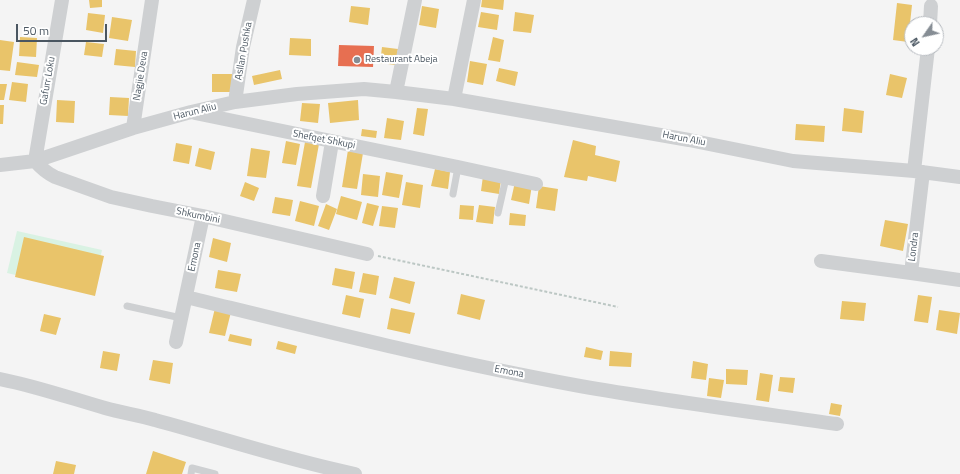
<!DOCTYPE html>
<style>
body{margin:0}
#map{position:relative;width:960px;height:474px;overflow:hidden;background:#f4f4f4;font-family:"Titillium Web",sans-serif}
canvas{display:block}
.north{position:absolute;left:904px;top:16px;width:40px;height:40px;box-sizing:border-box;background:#fff;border:1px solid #b7bbc0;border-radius:50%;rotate:236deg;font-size:11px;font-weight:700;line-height:16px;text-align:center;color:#4a5661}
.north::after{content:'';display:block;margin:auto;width:14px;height:18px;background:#868d94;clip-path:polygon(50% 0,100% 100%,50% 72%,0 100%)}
.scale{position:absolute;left:16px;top:24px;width:91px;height:18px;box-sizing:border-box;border:2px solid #4a5661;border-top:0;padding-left:5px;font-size:12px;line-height:14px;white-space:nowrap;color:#4a5661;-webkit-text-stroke:3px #fff;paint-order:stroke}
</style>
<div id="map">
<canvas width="960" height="474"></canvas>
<div class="north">N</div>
<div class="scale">50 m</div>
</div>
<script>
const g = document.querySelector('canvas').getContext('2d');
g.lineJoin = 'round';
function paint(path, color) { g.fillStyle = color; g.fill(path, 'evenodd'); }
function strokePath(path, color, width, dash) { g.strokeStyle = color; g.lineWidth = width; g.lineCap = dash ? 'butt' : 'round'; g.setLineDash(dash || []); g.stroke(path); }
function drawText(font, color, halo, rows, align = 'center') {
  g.font = font + ' "Titillium Web",sans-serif'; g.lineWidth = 4; g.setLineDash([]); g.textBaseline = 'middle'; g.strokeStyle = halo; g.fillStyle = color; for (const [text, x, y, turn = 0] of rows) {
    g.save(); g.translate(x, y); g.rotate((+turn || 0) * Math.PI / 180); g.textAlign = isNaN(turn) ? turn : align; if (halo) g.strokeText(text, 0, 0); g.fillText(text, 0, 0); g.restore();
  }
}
paint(new Path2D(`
 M17,231L102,250L92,293L7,273Z`), '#d9f2e3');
paint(new Path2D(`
 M89,0H102V7L90,8Z
 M482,0H504L503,10L481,7Z
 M897,3L912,5L908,42L893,40Z
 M351,6L370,8L368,25L349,22Z
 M422,6L439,9L436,28L419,25Z
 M481,12L499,15L497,30L478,27Z
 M515,12L534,15L531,33L513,31Z
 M88,13L105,15L103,33L86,30Z
 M112,17L132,20L128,41L109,38Z
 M20,37L37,38L36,57L19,56Z
 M493,37L504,40L500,62L488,60Z
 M290,38L311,39V56L289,55Z
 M0,40L14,42L10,71L0,70Z
 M86,42L104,44L102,57L84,55Z
 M382,47L398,49L396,65L380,63Z
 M116,49L136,51L135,67L114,65Z
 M470,61L487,64L483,85L467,82Z
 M17,62L39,65L37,77L15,75Z
 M499,68L518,72L515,86L496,81Z
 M280,70L282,79L254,85L252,76Z
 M212,74H232V92H212Z
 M890,74L907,78L902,98L886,95Z
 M12,82L28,84L26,102L9,100Z
 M0,84H7L4,100H0Z
 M110,97L129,98L128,116L109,115Z
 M57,100L75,101L74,123L56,122Z
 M358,100L359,120L330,123L328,103Z
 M302,103L320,104L318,123L300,121Z
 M0,105H4L3,124H0Z
 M417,108L428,109L424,136L413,134Z
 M844,108L864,111L862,133L842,131Z
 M387,118L404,121L401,140L384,138Z
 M796,124L825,126L824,142L795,140Z
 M362,129L377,131L376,138L361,136Z
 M573,140L596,146L595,155L620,161L616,182L588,176L587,181L564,177Z
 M286,141L300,144L296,165L282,163Z
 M305,142L319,144L311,188L297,186Z
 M176,143L192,146L189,164L173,161Z
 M199,148L215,152L211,170L195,166Z
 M251,148L270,151L266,178L247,176Z
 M348,150L363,153L357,189L342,187Z
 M435,169L450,172L448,189L431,186Z
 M386,172L403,175L399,198L382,195Z
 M363,174L380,176L378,197L361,195Z
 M483,176L501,180L499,194L481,191Z
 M245,182L259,188L254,201L240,196Z
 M406,182L423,185L420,208L402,205Z
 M515,182L532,185L529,204L511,200Z
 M539,186L558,189L555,211L536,208Z
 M341,196L362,202L357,220L336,214Z
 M275,197L293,200L290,216L272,213Z
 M300,201L319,206L314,226L295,221Z
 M367,203L379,206L373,226L362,223Z
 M326,204L337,209L329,230L318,226Z
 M460,205L474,206L473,220L459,219Z
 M479,205L495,207L493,224L476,222Z
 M382,206L398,208L395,228L379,226Z
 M510,213L526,215L525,226L509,225Z
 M885,220L908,224L903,251L880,246Z
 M24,237L104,256L95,296L15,277Z
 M213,238L231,243L227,262L209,257Z
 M335,268L355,272L352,289L332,285Z
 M218,270L241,274L237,292L215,288Z
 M363,273L379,276L376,295L359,292Z
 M394,277L415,282L410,304L389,298Z
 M461,294L485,300L480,320L457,314Z
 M346,295L364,299L360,318L342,314Z
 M918,295L932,297L928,323L914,321Z
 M842,301L866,303L864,321L840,319Z
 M215,308L231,312L225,336L209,333Z
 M391,308L415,313L410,334L387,329Z
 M939,310L960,313L957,334L936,330Z
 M44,314L61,318L56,335L40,331Z
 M230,334L252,339L251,346L228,341Z
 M278,341L297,346L295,354L276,349Z
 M586,347L603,351L601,360L584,357Z
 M103,351L120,354L117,371L100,368Z
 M610,351L632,353L631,367L609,366Z
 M153,360L173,363L170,384L149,380Z
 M693,361L708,364L706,380L691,378Z
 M726,369L748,370L747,385L726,384Z
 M760,373L773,375L769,402L756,400Z
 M780,377L795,378L793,393L778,391Z
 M709,378L724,380L721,398L707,396Z
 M831,403L842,405L840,416L829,414Z
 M153,451L186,462L182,474H146Z
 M56,461L76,465L74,474H53Z`), '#e9c46a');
paint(new Path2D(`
 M339,45L374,46L373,67L338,66Z`), '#e76f51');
strokePath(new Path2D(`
 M378,256L618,307`), '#bcc7c4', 2, [3, 2]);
strokePath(new Path2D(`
 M453,194L458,167
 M498,213L506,178
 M127,306L181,318
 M191,474L192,468L215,474`), '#ced0d2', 7);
strokePath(new Path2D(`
 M62,0L35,161C41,168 47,173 55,177L111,197L152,206L203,216L367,254
 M930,24L931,6
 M396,92L415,0
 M454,99L474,0
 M235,102L243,47L254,0
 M195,113L458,167L536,184
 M133,128L152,0
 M0,165L35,161L133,128L191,112L235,102L297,94L364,89L396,92L454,99L689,140L793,161L914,171L960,177
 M914,171L928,48
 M923,172L911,273L960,280
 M323,196L332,142
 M821,261L911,273
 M186,297C317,329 447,362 580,386C665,401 752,412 837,424
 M176,342L203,216
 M0,379C36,386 70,398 105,408C122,413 139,415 155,420C222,438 287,460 355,474`), '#ced0d2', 14);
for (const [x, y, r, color] of [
 [357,60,4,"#868d94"]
]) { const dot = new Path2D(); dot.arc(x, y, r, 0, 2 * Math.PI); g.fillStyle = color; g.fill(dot); strokePath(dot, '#fff', 1.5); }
drawText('10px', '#4a5661', '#fff', [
 ["Asllan Pushka",244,51,-80],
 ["Nagjie Deva",141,76,-81],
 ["Gafurr Loku",48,81,-80],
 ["Harun Aliu",195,112,-14],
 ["Harun Aliu",684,139,11],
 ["Shefqet Shkupi",324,140,11],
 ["Shkumbini",198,216,12],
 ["Londra",914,247,-83],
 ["Emona",195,257,-78],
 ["Emona",509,372,11]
]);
drawText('10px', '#4a5661', '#fff', [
 ["Restaurant Abeja",365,60]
], 'left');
</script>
